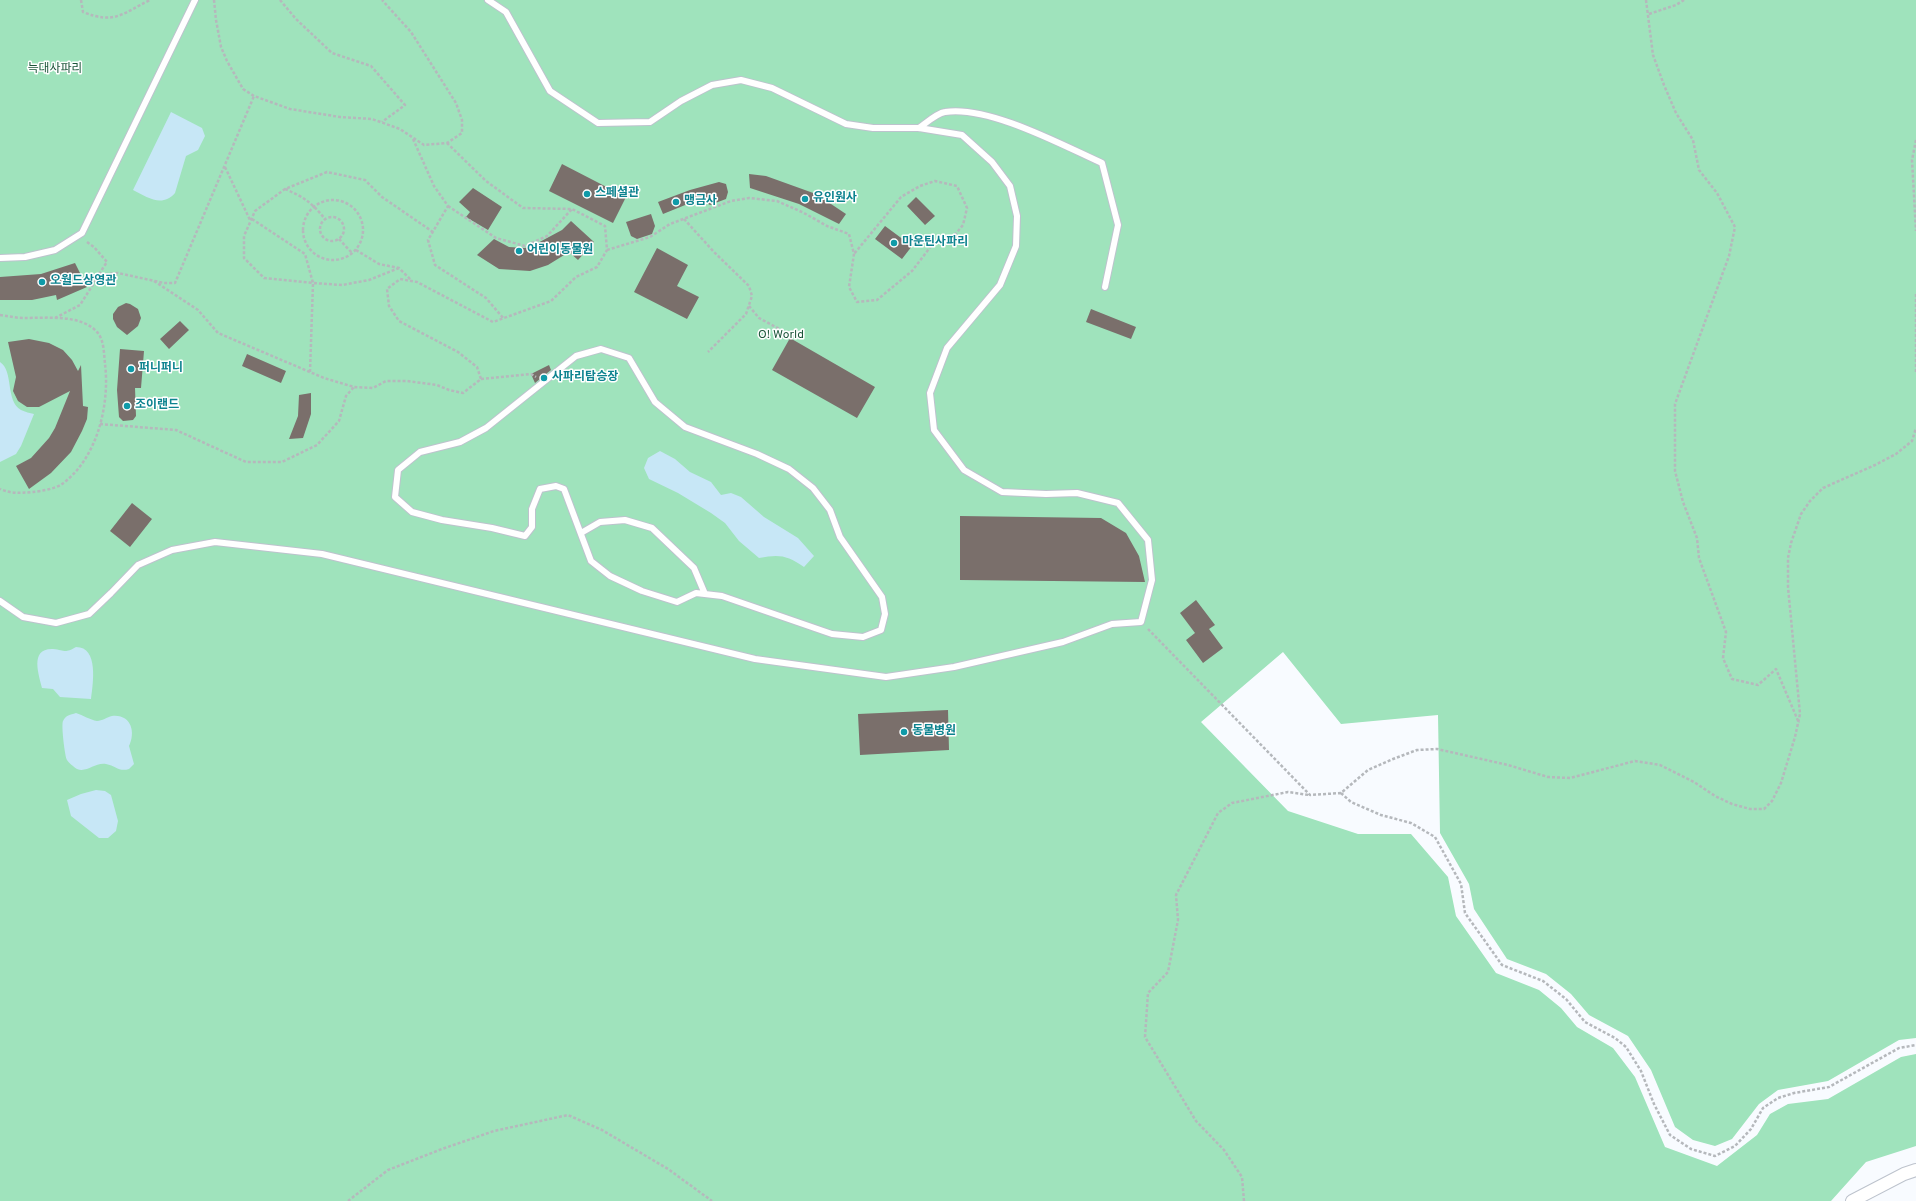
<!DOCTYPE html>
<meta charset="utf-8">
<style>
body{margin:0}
canvas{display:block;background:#f8fbff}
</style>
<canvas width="1916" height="1201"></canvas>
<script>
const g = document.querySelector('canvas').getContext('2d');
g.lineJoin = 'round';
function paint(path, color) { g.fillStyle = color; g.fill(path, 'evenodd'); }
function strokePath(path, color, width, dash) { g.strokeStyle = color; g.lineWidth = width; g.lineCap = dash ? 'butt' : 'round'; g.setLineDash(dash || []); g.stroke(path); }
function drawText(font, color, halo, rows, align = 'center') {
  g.font = font + ' Overpass,"Noto Sans KR",sans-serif'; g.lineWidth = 3; g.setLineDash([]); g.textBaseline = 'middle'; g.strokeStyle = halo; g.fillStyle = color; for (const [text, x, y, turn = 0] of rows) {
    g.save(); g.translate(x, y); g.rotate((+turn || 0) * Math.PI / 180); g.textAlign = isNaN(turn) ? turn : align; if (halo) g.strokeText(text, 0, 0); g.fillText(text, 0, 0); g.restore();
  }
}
paint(new Path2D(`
 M0,0H1916V1038L1899,1040L1828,1081L1778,1090L1759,1104L1732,1139L1715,1146L1693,1140L1675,1127L1651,1070L1628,1036L1589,1015L1571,994L1546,974L1507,959L1474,909L1469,884L1440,833L1438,715L1341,724L1283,652L1201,722L1288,811L1358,834H1411L1448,877L1456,916L1496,973L1539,990L1561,1008L1577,1027L1613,1048L1635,1077L1665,1147L1717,1166L1757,1135L1770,1114L1788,1104L1828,1099L1901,1057L1916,1054V1146L1866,1162L1831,1201H0Z`), '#9fe3bc');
paint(new Path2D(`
 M171,112L202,128L205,136L198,150L186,156L175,193C162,208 147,197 133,190Z
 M0,362C14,371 5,401 21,410C25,412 30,413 34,414L21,446L16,454L0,462Z
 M660,451L675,459L690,472L711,482L721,495L731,493L741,497L764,517L798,538L814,556L804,567C787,555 779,554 759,558L739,541L725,523L711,513L678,493L649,479L644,468L648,458Z
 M76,647C99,647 93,684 91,699L60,697L53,689L42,688C39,675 29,648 53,649C65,650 64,654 76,647Z
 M76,713C83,715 90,720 97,721C102,721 107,717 112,716C131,714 136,732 129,746L134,764L129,769C119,772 116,766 106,764C95,762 87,773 77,769C74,767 69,763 67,760C65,757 61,725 63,721C66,715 70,715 76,713Z
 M96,790L105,791L111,795L118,821L116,831L108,838H99L71,816L67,800L81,794Z`), '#c7e7f6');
paint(new Path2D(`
 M562,164L626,197L613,223L549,191Z
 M749,174L766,176L816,194L846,214L839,224L799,204L750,188Z
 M719,182L726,184L728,192L726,199L710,205L700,199L663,214L658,202L690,190Z
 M473,188L502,207L488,230L466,217L470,212L459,202Z
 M916,197L935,216L925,225L907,206Z
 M651,214L655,226L652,234L637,239L631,236L626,222Z
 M571,221L594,242L578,260L569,252L548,265L530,271L499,269L477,255L494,239L509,247L525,248L534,245L562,230Z
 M885,226L912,246L902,259L875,239Z
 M657,248L688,265L677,286L699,297L687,319L634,292Z
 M75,263L87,287L57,300L56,295L32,300H0V277L41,274Z
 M126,303L130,304L138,309L141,318L138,326L127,335L117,327L113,319V314L118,307Z
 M1091,309L1136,327L1131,339L1086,322Z
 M180,321L189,330L169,349L160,339Z
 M790,338L875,387L857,418L772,370Z
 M29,339L49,343L63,350L72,360L78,371L81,365L83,406L88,407L87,419L82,431L71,452L51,473L29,489L16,466L31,458L49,438L55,428L70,391L39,407H27L18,401L13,391L16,377L8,342Z
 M120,349L144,351L141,388H135L136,416L133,420L123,421L119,417L117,390Z
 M247,354L286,371L281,383L242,366Z
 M549,365L551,370L535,383L531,374Z
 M311,393V414L303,438L289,439L298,416L299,395Z
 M132,503L152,519L130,547L110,531Z
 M960,516L1101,518L1126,533L1139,556L1145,582L960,580Z
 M1196,600L1215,625L1209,629L1223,648L1203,663L1186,640L1195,633L1180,613Z
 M948,710L949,750L860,755L858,714Z`), '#7a6f6b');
const service = new Path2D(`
 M919,128C926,123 937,113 945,112C988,105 1062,145 1102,163L1118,225L1105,287
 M0,258L25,257L55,250L82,233L195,0
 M601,349L629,358L655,402L685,427L757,454L789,469L813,488L830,510L840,537L882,597L885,614L881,630L863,637L832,634L722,596L696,593L677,602L642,591L610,576L591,561L564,489L556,486L540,489L532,509V527L525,536L492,528L442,520L412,512L395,497L398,470L420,452L460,442L486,428L576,356Z
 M581,533L600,522L625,520L652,528L694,568L705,594
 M0,601L23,617L56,623L89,614L111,593L138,565L172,550L215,542L322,554L755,659L886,677L954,667L1063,642L1112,624L1141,622L1152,580L1148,540L1118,503L1077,493L1046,494L1002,492L964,470L934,430L930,393L947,348L1000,285L1016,246L1017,216L1010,186L992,162L962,135L919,128H873L846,124L772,88L741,80L712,85L681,101L650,122L598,123L550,91L506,12L488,0`);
const minor = new Path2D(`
 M1852,1201L1904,1174L1916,1170`);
strokePath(service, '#bdc3cd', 8);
strokePath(minor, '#bdc3cd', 14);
strokePath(new Path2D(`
 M81,0L83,12C115,25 123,13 150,0
 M214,0L216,20L221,47L227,61L243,89L254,96L290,109L340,117L372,119L400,129L424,145L447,143L462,133V120L456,103L411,32L382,0
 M280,0L296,19L332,53L371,66L405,105L382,122
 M1646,0L1653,55L1664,85L1676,113L1693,140L1699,170L1717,193L1735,227L1729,256L1675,404V471L1683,502L1697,538L1699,558L1726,632L1723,658L1732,679L1758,685L1776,669L1799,723
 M1649,14L1676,5L1684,0
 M413,139L434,186L448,206L428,240L435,265L486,298L504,319
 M1916,140L1912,160L1916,231
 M225,167L250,220
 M285,189C304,197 312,203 325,219
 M303 230a30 30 0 1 1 60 0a30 30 0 1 1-60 0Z
 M448,206L496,238L525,246L547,236L572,209
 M320 229a12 12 0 1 1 24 0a12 12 0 1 1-24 0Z
 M252,219L305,254L313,283L264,278L244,258V236L255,211L285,189L327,172L365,180L382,197L433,232
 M684,219L714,252L749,286L752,296L746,314L708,352
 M339,239L352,253
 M87,242L94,247L107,262L99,274
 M356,250L379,264L399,268L411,280
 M607,250L650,237L670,224L731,201L749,198L777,201L804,213L827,226L849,234L854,254L849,287L857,302L877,300L912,271L935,241L953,237L963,225L967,208L957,186L935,181L920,186L901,197L854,254
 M154,281L198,310L218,333L324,378L354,387L373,388L386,381H407L437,385L449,390L463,393L481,379L477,367L458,352L399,321L389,306L387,289L400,279L417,282L493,322L551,301L576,277L597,267L607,250L605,226L572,209L523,208L486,181L447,143
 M1916,294V374
 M749,306L759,318L785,332
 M0,315C8,316 16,318 24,318C46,318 81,314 97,332C104,339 104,354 105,364C110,405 97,459 62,484C55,489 41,491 33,492C20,493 12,494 0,489
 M55,318L80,305L99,275L118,273L164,283H175L254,96
 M310,372L313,283L342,285L369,280L399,268
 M481,379L531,374L536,377
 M100,424L176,430L246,462H282L317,445L339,421L346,396L354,387
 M1148,629L1310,795L1341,793L1368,770L1393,759L1417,750L1437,749L1508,765L1548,777L1570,778L1635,761L1660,765L1694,782L1715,796L1732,804L1750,809H1764L1772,801L1781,783L1795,737L1800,714L1788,587V558L1791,543L1801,514L1810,501L1823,488L1875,465L1896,454L1912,441L1916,428
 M1341,793L1351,802L1381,815L1411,823L1435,837L1461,884L1465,913L1502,965L1543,981L1566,999L1585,1022L1615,1038L1626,1047L1641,1071L1654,1104L1670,1135L1691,1149L1715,1156L1735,1146L1751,1129L1763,1108L1778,1098L1794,1093L1829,1087L1899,1048L1916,1045
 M348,1201L388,1170L442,1149L494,1131L568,1115L602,1130L668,1169L712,1201
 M1244,1201L1242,1177L1224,1150L1196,1121L1145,1037L1148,993L1168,972L1178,920L1176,895L1218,813L1232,803L1288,792L1309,795`), '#b5b8bc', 2.5, [3, 2]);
strokePath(service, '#fff', 6);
strokePath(minor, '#fff', 12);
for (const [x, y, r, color] of [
 [587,194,4,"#0f9aa8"],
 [805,199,4,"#0f9aa8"],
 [676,202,4,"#0f9aa8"],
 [894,243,4,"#0f9aa8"],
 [519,251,4,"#0f9aa8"],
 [42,282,4,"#0f9aa8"],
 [131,369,4,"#0f9aa8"],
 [544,378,4,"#0f9aa8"],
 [127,406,4,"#0f9aa8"],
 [904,732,4,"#0f9aa8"]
]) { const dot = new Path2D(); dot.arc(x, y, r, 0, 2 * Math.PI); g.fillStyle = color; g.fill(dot); strokePath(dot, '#fff', 1.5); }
drawText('12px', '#1b5539', '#fff', [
 ["늑대사파리",55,70],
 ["O! World",781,336]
]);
drawText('bold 12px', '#0d838f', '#fff', [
 ["스페셜관",595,194],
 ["유인원사",813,199],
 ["맹금사",684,202],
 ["마운틴사파리",902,243],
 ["어린이동물원",527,251],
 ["오월드상영관",50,282],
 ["퍼니퍼니",139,369],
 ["사파리탐승장",552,378],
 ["조이랜드",135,406],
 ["동물병원",912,732]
], 'left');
</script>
